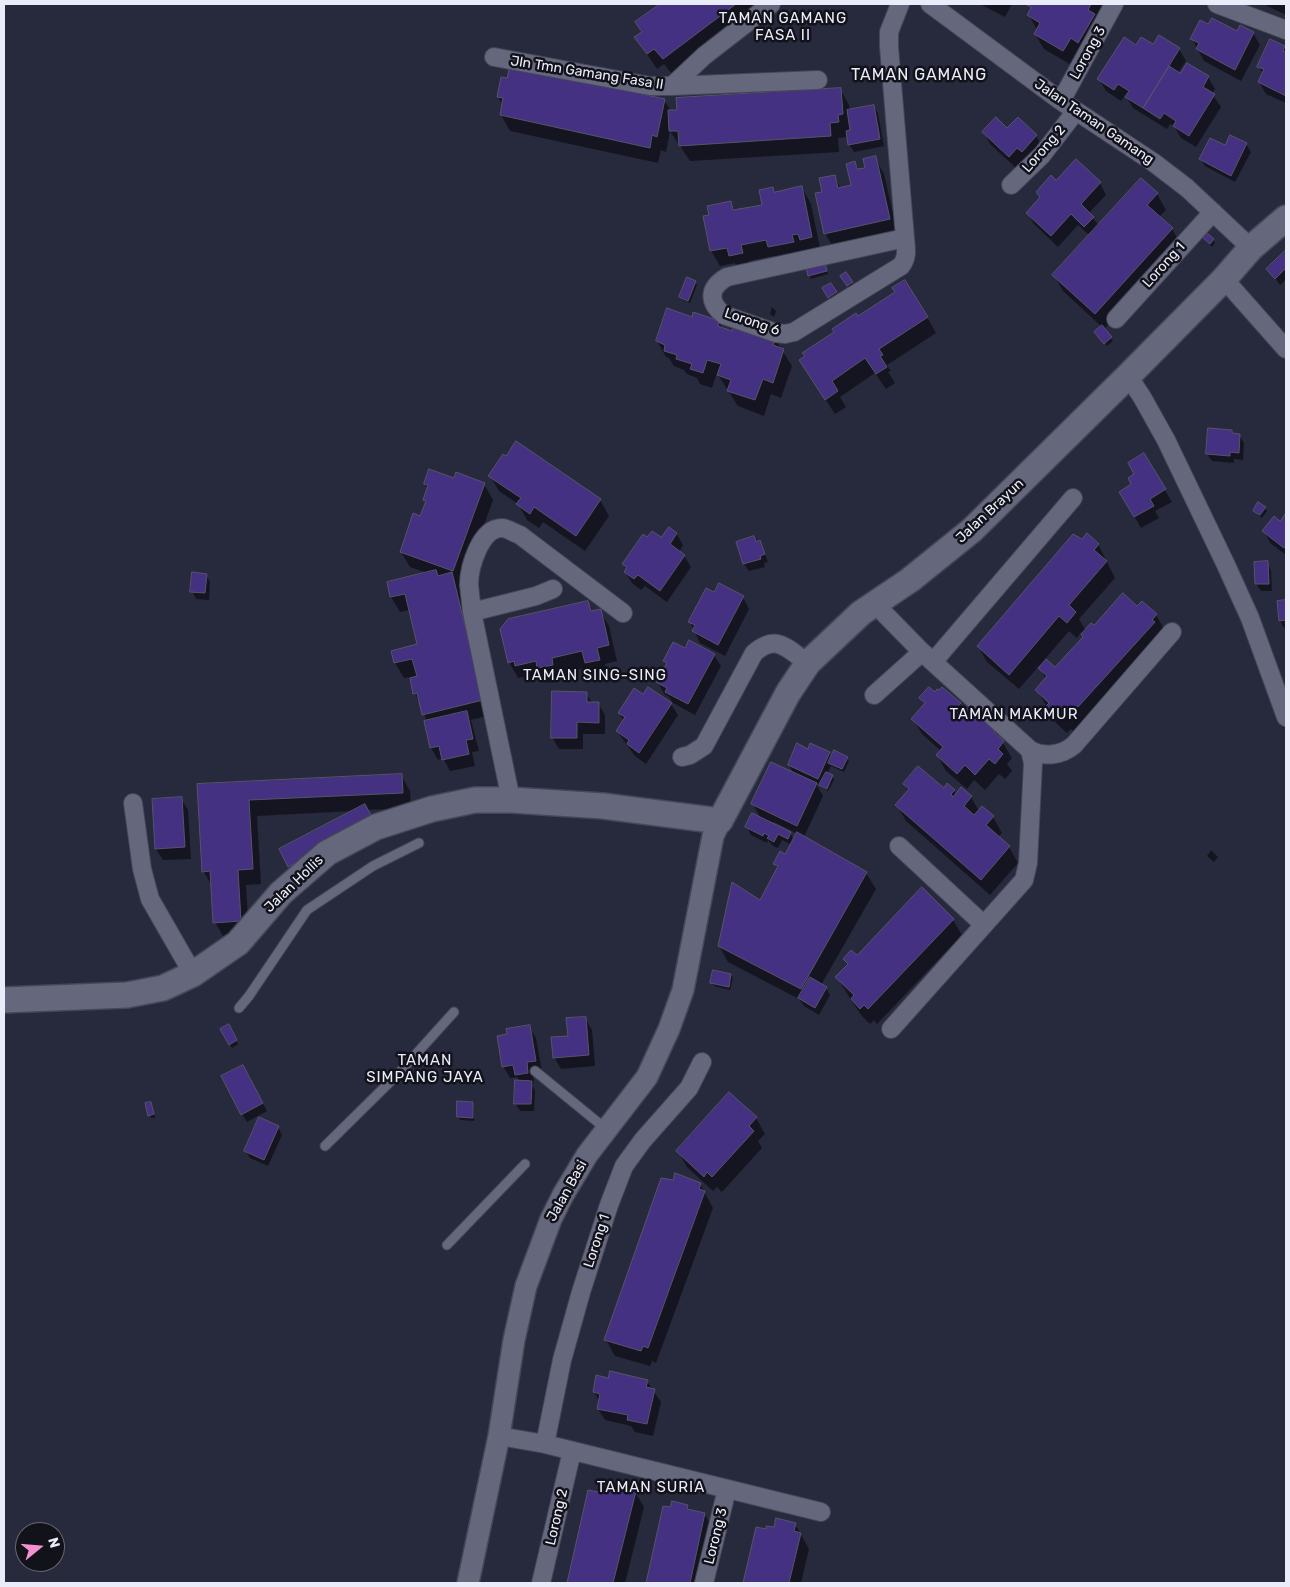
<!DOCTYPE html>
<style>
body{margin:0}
#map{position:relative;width:1290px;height:1587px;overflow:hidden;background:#27293c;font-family:Rubik,sans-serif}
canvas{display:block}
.frame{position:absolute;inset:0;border:5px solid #ebecf9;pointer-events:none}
.north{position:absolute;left:15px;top:1522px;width:50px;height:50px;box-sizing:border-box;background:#12121b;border:1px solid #696974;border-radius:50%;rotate:73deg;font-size:14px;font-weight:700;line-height:20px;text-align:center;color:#ebecf9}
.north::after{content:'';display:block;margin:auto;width:18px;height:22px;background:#f590d1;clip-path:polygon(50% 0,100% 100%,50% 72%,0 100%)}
</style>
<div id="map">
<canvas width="1290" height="1587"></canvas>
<div class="frame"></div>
<div class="north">N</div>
</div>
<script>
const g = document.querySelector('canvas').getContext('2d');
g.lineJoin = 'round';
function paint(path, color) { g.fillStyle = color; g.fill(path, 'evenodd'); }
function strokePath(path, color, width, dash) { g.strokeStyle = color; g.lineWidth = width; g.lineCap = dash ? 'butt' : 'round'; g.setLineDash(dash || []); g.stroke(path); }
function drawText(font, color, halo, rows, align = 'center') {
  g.font = font + ' Rubik,sans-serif'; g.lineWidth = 5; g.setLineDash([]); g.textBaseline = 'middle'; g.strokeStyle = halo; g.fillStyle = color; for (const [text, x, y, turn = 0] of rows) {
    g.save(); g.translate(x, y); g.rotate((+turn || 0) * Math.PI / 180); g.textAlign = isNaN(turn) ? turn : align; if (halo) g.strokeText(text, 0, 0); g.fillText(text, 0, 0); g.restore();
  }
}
paint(new Path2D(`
 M662,4H766L672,74L664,64L657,69L636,38L642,33L636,23Z
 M980,4H1012L1005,17Z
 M1028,4H1109L1073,66L1044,49L1035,34L1037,30L1029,15L1031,11Z
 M1263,4H1286V15Z
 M1209,26L1237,33H1253L1260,45L1241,81L1204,61L1192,39Z
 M1153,46L1179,49L1186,61L1178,73L1208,77L1215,89L1212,94L1221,107L1196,147L1181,138L1174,126L1170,124L1167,129L1133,108L1125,95L1121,101L1106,91L1099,79L1136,47Z
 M1285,47L1286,50V103L1266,94L1259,82L1263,74L1259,66Z
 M840,89L849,105L850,111L874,106L878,114L884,146L854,152L849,144L848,137L838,138L839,152L690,161L670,131L666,152L661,150L658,163L510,131L501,115L503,105L498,97L664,100L671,111Z
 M1018,119L1036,136L1043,148L1029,163L1025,159L1016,168L990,144L984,132L1007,130Z
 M1246,144L1251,152L1235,182L1205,166L1200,159Z
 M875,158L884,174L898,235L834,249L825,233L824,193L834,176L841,189L852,186L855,163L859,170L866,169Z
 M1056,182L1100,183L1106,195L1089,213L1099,226L1157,194L1166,210L1159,217L1172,229L1181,245L1104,329L1113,341L1107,346L1098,336L1102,327L1063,291L1054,275L1090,236L1078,225L1058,247L1034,224L1027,213L1041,198L1037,193Z
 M772,188L775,193L802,188L811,204L821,253L810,255L807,250L801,251L802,258L778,263L774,256L749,261L751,269L739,271L735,263L720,266L711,251L710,216L731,203L735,211L764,206Z
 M1203,237L1213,239L1215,243L1212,247Z
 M1286,252V279L1280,285L1268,269Z
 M825,264L828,274L811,279L809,275Z
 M846,274L854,286L850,289L842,276Z
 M695,282L697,285L690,303L683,300L681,297Z
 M831,284L838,296L830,300L824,288Z
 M896,292L927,317L936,333L887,365L891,371L888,372L895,383L886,389L875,373L840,397L846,407L835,414L810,376L858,318Z
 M772,307L776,311L774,317L770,314Z
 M693,318L719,322L723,329L733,333L775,339L792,366L781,398L771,394L764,416L738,406L718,375H716L712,388L700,384L697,378L687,374L684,370L674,366L669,358L666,357L657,341Z
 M1239,435L1244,443L1243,460L1234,459V463L1212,461L1207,454Z
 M1144,455L1172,502L1155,511L1159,518L1141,528L1120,492L1133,485Z
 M490,476L600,500L609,516L585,551L543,522L539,528L527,520L518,504L499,491Z
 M454,480L484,484L493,500L462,586L458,585L461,590L491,715L471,720L479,751L472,752L475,766L450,771L443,758L438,760L431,748L425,721H427L415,693L411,677L404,678L395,663L418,645L410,610L400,612L391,597L427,573L410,567L401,552L421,517L426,503L424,500L428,489L425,484Z
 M1265,507L1267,511L1262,518L1254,511Z
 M1286,515V555L1270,543L1264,531L1280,523Z
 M676,533L683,545L679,552L684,556L691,567L667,602L645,586L641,590L632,583L625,572L627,569L624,564L648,539H661Z
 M754,538L756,543L760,542L768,562L764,563L765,567L749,571L744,564L737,543Z
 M1082,541L1098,544L1115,578L1079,619L1086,631L1137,608L1156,615L1165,631L1076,734L1071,729L1067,733L1056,723L1037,690L1046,679L1039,666L1019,689L987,662L978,646ZM1069,631L1077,638L1081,632L1084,638L1056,669L1045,659Z
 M1267,563L1271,570L1272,591H1261L1256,584Z
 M206,575L210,582L209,600L196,599L192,591Z
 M715,594L743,597L749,609L725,656L700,643L690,622Z
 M1286,601V628H1284L1280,621L1278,602Z
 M588,603L593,612L600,611L609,626L617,661L605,664L608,676L595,678L589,667L560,674L561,680L548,683L544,677L526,681L523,677L518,678L509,662Z
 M686,650L714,655L721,666L695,715L673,703L669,697L664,694L658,682L667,665L665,661Z
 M586,693L592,703H598L605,715V734H583V749H559L552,737Z
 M935,694L960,704L963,709L995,730L1012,758L1007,764L1012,771L1005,779L999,774L985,790L974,780L967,789L946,771L937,755L941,751L922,734L913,719L925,705L921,699Z
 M643,696L671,704L678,715L646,764L635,756L617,731L624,721L619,713Z
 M809,750L829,752L832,758H847L849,761L844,772L831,766L827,774L832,776L834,780L828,791L815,782L823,796L804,837L866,873L876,889L821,985L826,988L830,995L819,1015L804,1006L799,999L728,962L719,946L760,902L778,870L775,864L786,856L792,845L782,840L778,848L773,846L768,840L767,843L751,835L747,827L761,819L753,804L794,774L789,765ZM774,822L798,834L794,840L790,833L773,824Z
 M401,775L410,791L411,808L367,810L296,877L289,866L354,811L257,816L261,884L246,885L249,937L224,938L215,922L213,887L203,871L198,785Z
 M904,784L954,790L956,795L971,797L979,811L993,817L1002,833L998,837L1009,847L1018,863L990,895L906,821L897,805L909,792Z
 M181,799L188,810L191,859L163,860L156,849Z
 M1211,850L1218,857L1214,862L1207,856Z
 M953,920L962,935L877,1024L874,1020L870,1024L861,1015L837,978L848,966L844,959L857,957Z
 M731,975L733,978L730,990L714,986L712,982Z
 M585,1018L592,1030L595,1066L561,1069L554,1057Z
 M228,1026L238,1044L232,1048L221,1030Z
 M529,1027L536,1038L542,1072L533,1074L534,1084L532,1085L535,1090L534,1111H520L515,1103L520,1082L517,1077L510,1078L503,1066L509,1035Z
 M247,1074L267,1111L247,1122L242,1114Z
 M730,1094L756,1118L765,1134L758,1141L762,1148L722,1192L717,1187L713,1191L687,1167L678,1151Z
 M458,1102L472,1103L474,1107V1121L460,1120L458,1117Z
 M151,1103L155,1118H151L150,1115Z
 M278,1127L282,1135L268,1166L250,1158L245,1150Z
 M700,1184L713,1208L656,1363L652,1361L650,1366L615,1356L606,1340Z
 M647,1381L661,1402L653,1436L635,1432L631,1426L605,1420L598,1409L600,1402L594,1392Z
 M589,1492L599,1494L635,1492L644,1507L625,1583H568Z
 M687,1506L690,1511L705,1515L714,1530L702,1583H647L664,1507L671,1509Z
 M795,1524L809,1549L801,1583H744L757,1528L766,1531Z`), '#0007');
const building = new Path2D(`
 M660,4H736L663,59L654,49L647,54L634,37L642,32L635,22Z
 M1026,4H1091L1088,10L1095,14L1078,43L1071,38L1063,51L1034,34L1040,23L1027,15L1031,8Z
 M1212,18L1237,31L1240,25L1254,32L1235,70L1196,49L1199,43L1190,39L1200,20L1208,24Z
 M1159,35L1180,48L1143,108L1125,97L1129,91L1118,84L1114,90L1097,79L1124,37L1136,45L1141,37L1153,44Z
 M1270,39L1285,46L1283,51L1286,52V96L1258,82L1264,69L1257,67Z
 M1187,63L1209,76L1203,87L1215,94L1189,136L1173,126L1176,121L1164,113L1160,119L1143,108L1169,66L1180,73Z
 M510,65L665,99L657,137L652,135L650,148L500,115L503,98L497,97L501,77L507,78Z
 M841,88L843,114L838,115L839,122L830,123L831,136L679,146L678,131H669L668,110H677L676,98Z
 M874,105L880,139L848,145L846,131L850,130L847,110Z
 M996,117L1007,128L1018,117L1037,135L1022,152L1017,148L1009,157L982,132Z
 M1230,135L1247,143L1231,176L1199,159L1210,138L1225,145Z
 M876,156L890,219L824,234L815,193L822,192L819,178L835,175L838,188L851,185L846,164L855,161L857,169L865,168L863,159Z
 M1076,159L1101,182L1081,204L1094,217L1084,227L1071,214L1051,236L1026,213L1040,197L1036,192L1051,175L1056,180Z
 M1141,178L1158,193L1147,205L1173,228L1095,314L1052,275Z
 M802,186L812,237L800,240L798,234L792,235L794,242L768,247L766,240L741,245L743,253L729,256L727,248L710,251L703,216L709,215L707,206L731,201L733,210L762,205L759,190L773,187L774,192Z
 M1206,232L1214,239L1210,244L1202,237Z
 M1286,250V268L1275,279L1266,269Z
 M824,259L827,271L808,276L805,264Z
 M846,272L853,282L847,286L840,276Z
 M687,277L696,281L688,301L679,297Z
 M905,280L928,317L879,349L883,355L880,356L887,367L876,374L865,358L832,381L838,391L825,400L799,360L805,356L802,353L834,332L832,329L856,313L858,316L895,292L892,288Z
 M831,283L837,292L828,298L822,288Z
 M667,308L692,317L693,312L720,321L718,326L732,331L735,324L776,338L773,345L784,349L773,383L763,379L755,400L727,391L731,380L717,375L721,364L707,360L703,373L690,369L692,364L676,359L677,355L664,351L665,345L656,341Z
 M1102,325L1112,337L1104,344L1094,332Z
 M1208,428L1232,430V433L1240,434L1239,453L1230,452V456L1206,454Z
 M516,441L601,499L576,536L534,507L530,514L516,504L521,498L488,476L503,454L506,456Z
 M1144,453L1166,489L1150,499L1154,506L1134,517L1119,492L1131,484L1128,478L1134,474L1128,463Z
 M429,469L454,478L456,472L485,483L453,571L400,552L413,513L420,516L426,501L423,500L428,485L424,484Z
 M1258,502L1266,507L1260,515L1253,511Z
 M1286,513V545L1284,548L1262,531L1274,516L1280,521Z
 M669,527L677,533L670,544L685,555L660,591L638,575L634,579L624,572L627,567L622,564L643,534L647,537L652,531L661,537Z
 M1087,533L1099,544L1094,550L1107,561L1069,605L1076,612L1067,623L1059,616L1009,675L977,646L1073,534L1082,539Z
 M754,536L756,542L760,540L765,554L760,556L761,559L743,564L736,542Z
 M1268,561L1269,584H1255L1254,562Z
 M436,570L438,576L452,572L483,700L422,715L417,693L413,694L410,678L417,676L412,659L394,663L391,651L417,644L405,594L390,597L387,582Z
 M192,572L207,574L205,593L190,592Z
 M719,583L744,596L718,645L692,631L695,625L688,622L706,588L714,592Z
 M1123,593L1137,606L1142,601L1157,614L1152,620L1155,622L1067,719L1062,714L1058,719L1045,707L1049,703L1035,690L1047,676L1038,668L1046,659L1055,667L1083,637L1081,634L1091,623L1094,625Z
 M1286,600V620L1279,621L1277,601Z
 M588,601L591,611L601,609L609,645L597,648L600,660L585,663L582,651L552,658L553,665L537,668L536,661L515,666L514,661L508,663L500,629L508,619Z
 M689,640L715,654L688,704L665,692L667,688L656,682L667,663L663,661L673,642L685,648Z
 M648,687L672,703L639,753L627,744L629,740L616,731L625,717L618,713L634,688L643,694Z
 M929,687L935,692L937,689L939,690L942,687L961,703L958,706L961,709L964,706L972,713L974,711L996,730L994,732L1004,741L998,749L1003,754L995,764L989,759L975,775L965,765L957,774L936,755L943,747L911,719L925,703L919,698Z
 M552,691L587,692V702H599V723L577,722V738H551Z
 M467,711L473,739L466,740L469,754L442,760L439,746L430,748L424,721Z
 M797,743L808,749L810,743L830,752L818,779L788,765Z
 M834,750L848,757L842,769L828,763Z
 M771,762L817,783L797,826L751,804Z
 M918,766L944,788L947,783L955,790L951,794L953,797L961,787L972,796L964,806L974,815L982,806L994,816L986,825L1010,846L981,880L895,805L909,789L903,784Z
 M826,772L833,775L827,789L819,785Z
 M402,774L403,793L249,800L253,869L238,870L241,921L213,923L210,871L202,872L197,784Z
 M182,797L185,847L155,849L152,799Z
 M365,804L374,821L288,867L279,849Z
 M752,813L791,832L788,839L778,834L774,842L767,838L769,836L764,833L763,836L745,827Z
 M797,832L867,872L801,989L718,946L732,882L760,900L778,866L773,864L780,851L785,854Z
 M922,887L954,919L868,1009L864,1005L860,1009L851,999L854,995L835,977L848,964L843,959L851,950L857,955Z
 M713,970L731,974L729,987L710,983Z
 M810,977L827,987L815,1008L798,998Z
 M586,1017L589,1055L553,1058L551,1037L568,1036L566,1018Z
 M229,1024L237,1040L229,1045L220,1029Z
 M530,1025L536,1061L527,1062L528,1073L515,1075L513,1065L502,1067L497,1036L507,1034L506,1029Z
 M243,1065L263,1103L241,1115L221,1076Z
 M515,1080L532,1081L531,1104H514Z
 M729,1092L757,1117L749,1126L754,1131L712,1177L707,1172L704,1177L676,1151Z
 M457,1101L473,1102V1118L457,1117Z
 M151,1102L154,1114L148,1116L145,1103Z
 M259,1117L279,1126L264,1160L244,1151Z
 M675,1173L701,1183L699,1189L705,1191L648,1348L643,1346L641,1351L604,1340L661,1178L673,1180Z
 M610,1371L648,1380L646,1387L655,1389L647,1424L627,1420L628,1415L597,1409L600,1394L593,1392L596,1375L608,1378Z
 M607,1483L636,1491L613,1583H567L588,1490L598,1492L599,1488L605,1490Z
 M672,1501L688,1505L687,1509L705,1513L690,1583H646L663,1506L670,1507Z
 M776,1518L796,1523L794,1531L801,1533L789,1583H743L756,1527L766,1529V1526L774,1527Z`);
paint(building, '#453181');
strokePath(building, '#565469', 1);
const service = new Path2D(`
 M239,1008L249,996L307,910L373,866L419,843
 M535,1071L606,1129
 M325,1146L398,1074L454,1012
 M447,1245L525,1164`);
const minor = new Path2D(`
 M900,4L889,32V47L905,238C906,249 908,257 901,266L794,332L785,334L776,333L724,315C708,302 708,288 727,277L905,238
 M930,4L1061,101L1153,162L1187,188L1251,248
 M1217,4L1286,30
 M494,57L650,86H672L704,56L771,4
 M672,86L818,80
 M1061,101L1114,4
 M1011,185L1042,155L1076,111
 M1224,279L1286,349
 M1116,319L1213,212
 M1128,376L1142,397L1166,440L1226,565L1250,618L1286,717
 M874,603L922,652L1030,750C1045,758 1062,755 1074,745L1172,632
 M472,612L536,596L553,589
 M933,662L1073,498
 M874,695L922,652
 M682,757L690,755L704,746L754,653C777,633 787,649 808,663
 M511,800L472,612C471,603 470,594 469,585C469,568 480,528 502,528C507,528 514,533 520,535L623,613
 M133,803L142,869L150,899L193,974
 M899,846L984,925
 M891,1029L1024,880L1028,863L1033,763L1030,750
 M499,1436L545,1444L821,1512
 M545,1444L562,1360L581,1292L609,1205L624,1166L643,1140L689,1088L702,1062
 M541,1583L572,1451
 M704,1583L727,1489`);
const tertiary = new Path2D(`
 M468,1583L499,1436L514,1340L526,1286L551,1219L563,1195L587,1155L647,1077L669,1029L683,990L713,836L720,821`);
const secondary = new Path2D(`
 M4,1000L127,995L163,988L193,974L238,943L281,893L327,853L376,827L432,809L475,800H511L603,806L720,821L788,693L808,663L861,613L910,580L972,530L1128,376L1224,279L1251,248L1286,218`);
strokePath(service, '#454656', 11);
strokePath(minor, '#454656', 20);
strokePath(tertiary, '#454656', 24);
strokePath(secondary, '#454656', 28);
strokePath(service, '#65677d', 9);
strokePath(minor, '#65677d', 18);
strokePath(tertiary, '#65677d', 21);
strokePath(secondary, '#65677d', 25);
drawText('14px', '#ebecf9', '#12121b', [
 ["Lorong 3",1088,53,-61],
 ["Jln Tmn Gamang Fasa II",587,73,9],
 ["Jalan Taman Gamang",1094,122,34],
 ["Lorong 2",1044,149,-49],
 ["Lorong 1",1164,265,-48],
 ["Lorong 6",752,322,19],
 ["Jalan Brayun",990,511,-43],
 ["Jalan Hollis",294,884,-44],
 ["Jalan Basi",567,1191,-61],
 ["Lorong 1",597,1241,-72],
 ["Lorong 2",557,1517,-77],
 ["Lorong 3",716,1536,-76]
]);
g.letterSpacing = '1px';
drawText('15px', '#ebecf9', '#12121b', [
 ["TAMAN GAMANG",783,19],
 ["FASA II",783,36],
 ["TAMAN SING-SING",595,676],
 ["TAMAN MAKMUR",1014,715],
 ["TAMAN",425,1061],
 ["SIMPANG JAYA",425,1078],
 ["TAMAN SURIA",651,1488]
]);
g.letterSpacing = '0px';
g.letterSpacing = '1px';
drawText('16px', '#ebecf9', '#12121b', [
 ["TAMAN GAMANG",919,75]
]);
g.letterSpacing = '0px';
</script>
